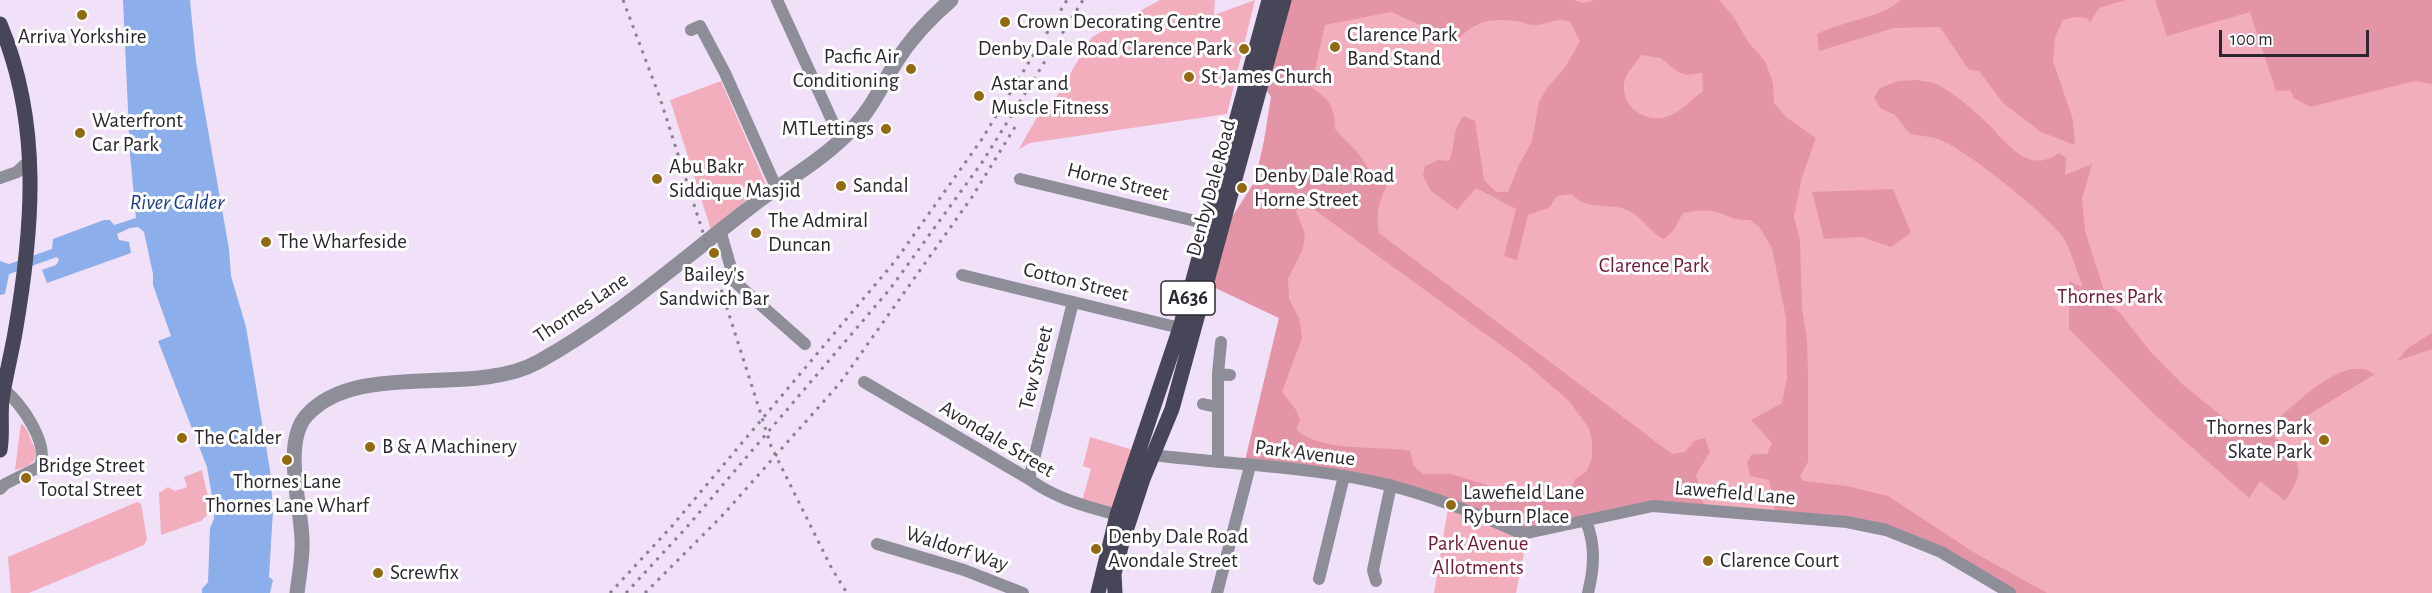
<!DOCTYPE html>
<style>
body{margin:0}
#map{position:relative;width:2432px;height:593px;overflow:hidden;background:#f0e1f9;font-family:"Alegreya Sans",sans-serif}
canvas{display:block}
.scale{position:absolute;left:2219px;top:30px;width:150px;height:27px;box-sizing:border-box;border:3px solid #2c262f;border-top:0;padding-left:8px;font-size:18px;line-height:21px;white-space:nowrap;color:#2c262f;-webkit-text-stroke:4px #fff;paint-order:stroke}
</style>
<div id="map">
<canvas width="2432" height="593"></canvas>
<div class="scale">100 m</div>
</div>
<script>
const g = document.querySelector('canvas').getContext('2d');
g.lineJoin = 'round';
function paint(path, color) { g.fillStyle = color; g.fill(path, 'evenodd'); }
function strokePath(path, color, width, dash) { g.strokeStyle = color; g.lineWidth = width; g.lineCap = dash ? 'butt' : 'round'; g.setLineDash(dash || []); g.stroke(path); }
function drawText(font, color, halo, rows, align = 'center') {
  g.font = font + ' "Alegreya Sans",sans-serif'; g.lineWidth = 6; g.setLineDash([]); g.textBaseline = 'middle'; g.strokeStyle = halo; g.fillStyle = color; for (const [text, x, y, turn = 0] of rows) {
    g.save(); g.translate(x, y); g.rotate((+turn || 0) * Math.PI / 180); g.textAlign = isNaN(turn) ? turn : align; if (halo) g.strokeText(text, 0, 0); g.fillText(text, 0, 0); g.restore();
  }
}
paint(new Path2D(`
 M1160,0H1215L1214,15L1255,0L1227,114L1030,143L1019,149L1041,110L1052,104L1092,37Z
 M1294,0H2432V593H2010L1886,530L1653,506L1528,533L1516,593H1434L1449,502L1391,485L1244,465L1279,318L1220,290L1233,237L1255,181L1264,141L1271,97Z
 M721,81L766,184L711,230L670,100Z
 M21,423C27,428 28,433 31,440C40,458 36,465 15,470Z
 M1090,437L1140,452L1117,515L1082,501L1091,469L1083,466Z
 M202,470L211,511L201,521L161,535L159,493L168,487L175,491L187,487L184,477Z
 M137,502L141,504L147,539L144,545L29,593H11L8,557Z`), '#f3aebe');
paint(new Path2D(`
 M1284,0H1574L1583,3L1595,0H1719L1733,16L1749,43L1765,61L1773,83L1774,103L1786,117L1816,138L1802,177L1794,217L1800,240L1802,307L1807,341L1808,373V462L1800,476L1804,481L1847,486L1888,496L1975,553L2047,593H2010L1904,536L1776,517L1769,480L1750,476L1747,462L1752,454H1767L1772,443L1751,420L1782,403L1787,378L1786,318L1772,248L1760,228L1750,220C1730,221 1729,214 1712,211C1703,209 1692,212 1683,213L1673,231L1664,239C1648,232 1639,211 1621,208C1602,204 1586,209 1571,194L1557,196L1549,208L1528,215L1517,260L1504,256L1516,209L1476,188L1457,210L1431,191L1423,176L1425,166L1438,160L1449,161C1457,143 1450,132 1464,116L1475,121L1484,180L1496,192H1508L1519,165L1532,141L1539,102L1547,88L1566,66L1580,41L1570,22C1556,16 1548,25 1534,25C1527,25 1522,21 1515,21C1488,18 1475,22 1456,41L1391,12L1325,25L1311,87C1330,100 1334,105 1335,129L1358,153L1374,177L1387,186C1378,202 1376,215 1379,233L1672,454L1685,452L1694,441L1705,438L1710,452L1696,475L1705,509L1653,506L1527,533L1391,485L1244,465L1279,318L1207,284L1232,217L1255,181L1264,141L1271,97L1261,82ZM1641,55L1661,58L1678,72L1687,75L1702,73L1703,91C1692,99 1682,111 1669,116C1645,125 1618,105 1625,79C1627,71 1637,63 1641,55ZM1300,204L1312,208L1524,362L1569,401L1589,428L1592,441V458L1587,471L1575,479L1570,491L1551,500L1536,488L1525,489L1513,497L1497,488L1451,474H1423L1414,466L1410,451C1378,445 1320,453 1296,429L1300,421L1296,410L1282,392L1302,338L1299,318L1289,299L1288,279L1303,249L1305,234L1296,211Z
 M1901,0H2126L2099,8L2090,22L2087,18L2075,17L2063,20L2055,38L2053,61L2073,120L2075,145L2041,132L2003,103L1979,71L1969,70L1940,27L1894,28L1819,51L1817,34C1842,21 1881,18 1901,0Z
 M2155,0H2432V84L2415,81L2310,107L2294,98L2290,90L2276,91L2250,12L2167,36Z
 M1915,80C1922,81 1932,81 1938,85C1953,93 1970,107 1983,119C2004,138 2026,177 2059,153L2066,158L2065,175L2092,164L2082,199L2085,231L2108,303L2120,313L2149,350L2181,383L2235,427L2264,430C2287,413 2331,364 2362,369C2366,369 2371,372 2375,374L2274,436C2299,465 2309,464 2285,501L2260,481L2249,498L2152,412L2069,329V281L2083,287C2078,274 2069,245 2062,236C2046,214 1963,147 1938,139C1930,136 1919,136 1910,134L1895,115L1880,108L1874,98L1880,88L1898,81Z
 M1893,189L1911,233L1891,247L1862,237L1824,239L1812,192Z
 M2432,333V349L2397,361L2408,348Z`), '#e395a7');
paint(new Path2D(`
 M123,0H190L196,62L229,249L231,276L246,327L270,470L273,510L269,577L273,580L270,593H202V589L208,582L210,528L214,519V508L207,467L158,341L171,336L153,285V274L144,232L138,227L130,228L117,234L119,240L129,242L131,253L47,283L42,270L56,265L59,260L57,257L9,274L5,294L0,295V261L9,264L52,249L53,239L104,220H110L114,225L136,218L130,154Z`), '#8caeeb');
strokePath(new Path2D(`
 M777,0L841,140
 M691,30L700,26L725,73L776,187
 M0,178L17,172L30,160
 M1020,179L1208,224
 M720,230L735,282L805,344
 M962,275L1180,328
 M1218,374L1230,375
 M864,382L1029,479C1056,499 1086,506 1117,515
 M1203,404L1217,407
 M1153,455C1232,465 1314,466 1392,486C1435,497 1475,513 1516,531L1527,533L1653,506L1847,522L1886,530L1941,552L2010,593
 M1218,462V374L1221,342
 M1029,479L1073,302
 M0,489L5,484L39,467C51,446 21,402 4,390
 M1586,521C1596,546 1594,568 1588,593
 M877,544L964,570L1023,593
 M1319,579L1344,476
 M1376,581L1373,570L1391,485
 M1217,593L1250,466`), '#8e8e99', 12);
strokePath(new Path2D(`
 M297,593C299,576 303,557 302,539C301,505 282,442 307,415C358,359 473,398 538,362C614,320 679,262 748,209C782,182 824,160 853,128C872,108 882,85 896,62C911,38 930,18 951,0`), '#8e8e99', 15);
strokePath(new Path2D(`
 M0,24C42,124 33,230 15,333C11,356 5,378 2,400C0,417 3,434 0,450
 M1098,593L1117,515L1180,328L1269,0
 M1115,593L1114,574L1122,543L1143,479L1172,409L1284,0`), '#474658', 15);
strokePath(new Path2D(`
 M623,0L660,98L771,446L832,569L847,593
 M610,593L672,526L896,260L982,139L1067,0
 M626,593L686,528L890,289L983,161L1083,0
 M645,593L721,517L840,383L972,197L1015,127`), '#8a8090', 3, [3, 6]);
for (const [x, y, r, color] of [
 [82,15,6,"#926a13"],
 [1005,22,6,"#926a13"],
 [1335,47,6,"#926a13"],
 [1244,49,6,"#926a13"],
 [911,69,6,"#926a13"],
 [1189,77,6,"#926a13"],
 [979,96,6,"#926a13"],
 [886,129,6,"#926a13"],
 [80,133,6,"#926a13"],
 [657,179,6,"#926a13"],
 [841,186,6,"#926a13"],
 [1242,188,6,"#926a13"],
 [756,233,6,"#926a13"],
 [266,242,6,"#926a13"],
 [714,253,6,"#926a13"],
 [182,438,6,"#926a13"],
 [2324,440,6,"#926a13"],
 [370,447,6,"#926a13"],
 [287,460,6,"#926a13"],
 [26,478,6,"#926a13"],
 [1451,505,6,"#926a13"],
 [1096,549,6,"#926a13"],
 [1708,561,6,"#926a13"],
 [378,573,6,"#926a13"]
]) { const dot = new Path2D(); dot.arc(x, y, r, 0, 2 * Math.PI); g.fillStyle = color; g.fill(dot); strokePath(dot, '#fff', 2); }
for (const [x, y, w] of [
 [1188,298,54]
]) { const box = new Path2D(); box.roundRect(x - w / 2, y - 17, w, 34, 4.5); g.fillStyle = '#fff'; g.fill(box); strokePath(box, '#2c262f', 1.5); }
drawText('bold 20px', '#2c262f', null, [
 ["A636",1188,298]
]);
drawText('21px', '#2c262f', '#fff', [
 ["Crown Decorating Centre",1017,22],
 ["Clarence Park",1347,35],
 ["Band Stand",1347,59],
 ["Arriva Yorkshire",82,37,"center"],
 ["Denby Dale Road Clarence Park",1232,49,"right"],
 ["Pacfic Air",899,57,"right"],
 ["Conditioning",899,81,"right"],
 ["St James Church",1201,77],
 ["Astar and",991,84],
 ["Muscle Fitness",991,108],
 ["Waterfront",92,121],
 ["Car Park",92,145],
 ["MTLettings",874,129,"right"],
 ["Abu Bakr",669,167],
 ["Siddique Masjid",669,191],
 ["Denby Dale Road",1254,176],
 ["Horne Street",1254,200],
 ["Sandal",853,186],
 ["The Admiral",768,221],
 ["Duncan",768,245],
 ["The Wharfeside",278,242],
 ["Bailey's",714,275,"center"],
 ["Sandwich Bar",714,299,"center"],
 ["Thornes Park",2312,428,"right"],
 ["Skate Park",2312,452,"right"],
 ["The Calder",194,438],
 ["B & A Machinery",382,447],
 ["Bridge Street",38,466],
 ["Tootal Street",38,490],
 ["Thornes Lane",287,482,"center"],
 ["Thornes Lane Wharf",287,506,"center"],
 ["Lawefield Lane",1463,493],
 ["Ryburn Place",1463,517],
 ["Denby Dale Road",1108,537],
 ["Avondale Street",1108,561],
 ["Clarence Court",1720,561],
 ["Screwfix",390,573]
], 'left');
drawText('21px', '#2c262f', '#fff', [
 ["Horne Street",1118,182,14],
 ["Denby Dale Road",1211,188,-75],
 ["Cotton Street",1076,282,14],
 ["Thornes Lane",581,308,-34],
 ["Tew Street",1036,368,-76],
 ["Avondale Street",997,439,31],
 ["Park Avenue",1305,453,7],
 ["Lawefield Lane",1735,493,5],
 ["Waldorf Way",957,549,18]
]);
drawText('21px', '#721738', '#fff', [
 ["Clarence Park",1654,266],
 ["Thornes Park",2110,297],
 ["Park Avenue",1478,544],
 ["Allotments",1478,568]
]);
drawText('italic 22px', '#1a3f86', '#fff', [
 ["River Calder",177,202]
]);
</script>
